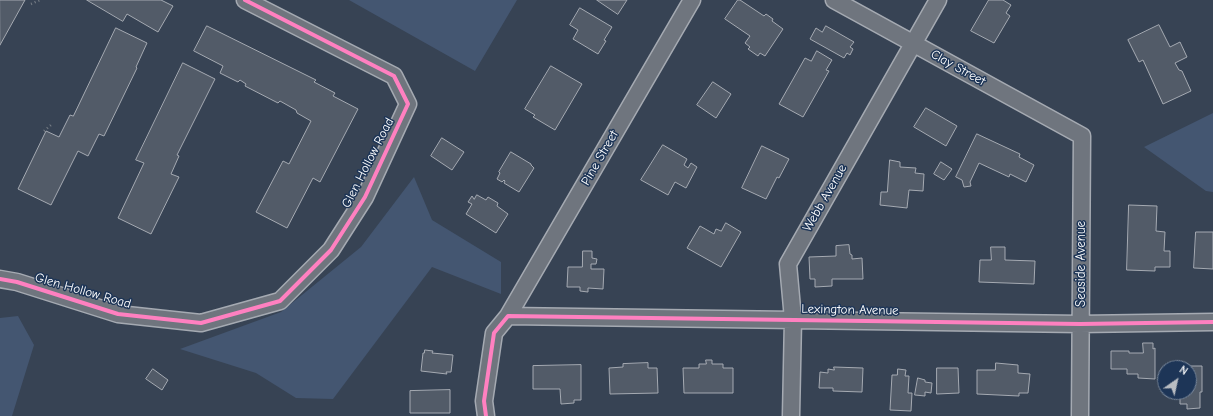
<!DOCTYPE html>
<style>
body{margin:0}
#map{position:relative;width:1213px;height:416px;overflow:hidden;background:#374354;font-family:"Comic Neue",sans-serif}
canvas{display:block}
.north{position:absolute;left:1157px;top:360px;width:40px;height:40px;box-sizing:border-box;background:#1d3557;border:1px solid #77869a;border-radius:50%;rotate:34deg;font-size:11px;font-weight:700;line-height:16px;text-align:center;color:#fff}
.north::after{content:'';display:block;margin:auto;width:14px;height:18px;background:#b9bdc3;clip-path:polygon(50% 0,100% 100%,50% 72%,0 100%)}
</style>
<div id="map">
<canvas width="1213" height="416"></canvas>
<div class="north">N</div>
</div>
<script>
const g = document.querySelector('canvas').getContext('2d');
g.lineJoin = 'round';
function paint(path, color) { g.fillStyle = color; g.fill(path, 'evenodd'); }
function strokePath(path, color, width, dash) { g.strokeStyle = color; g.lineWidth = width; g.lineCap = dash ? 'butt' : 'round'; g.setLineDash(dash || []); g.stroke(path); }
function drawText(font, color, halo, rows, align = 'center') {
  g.font = font + ' "Comic Neue",sans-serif'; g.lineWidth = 3; g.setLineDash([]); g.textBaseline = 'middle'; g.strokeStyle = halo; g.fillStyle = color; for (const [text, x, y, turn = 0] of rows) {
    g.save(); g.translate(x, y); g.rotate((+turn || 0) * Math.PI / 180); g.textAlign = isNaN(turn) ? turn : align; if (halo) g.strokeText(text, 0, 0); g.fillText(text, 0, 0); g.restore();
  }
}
paint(new Path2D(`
 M349,0H517L475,71Z
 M1213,113V192L1206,191L1144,147Z
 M414,177L432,220L501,262V294L432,267L333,399L296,398L256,373L180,349L281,312L361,247Z
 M18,316L34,345L12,416H0V318Z`), '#445671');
const building = new Path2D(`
 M0,0H25L0,45Z
 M87,0H161L173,6L158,32L127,14L123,21Z
 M597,0H627L618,14Z
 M738,0H740L764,16L766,14L773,19L772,21L783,29L765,56L760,53L758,56L748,49L750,47L745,43L750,36L725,19Z
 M989,0H1003L1011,5L1006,13L1010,16L994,43L971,31Z
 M580,8L612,27L604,40L606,41L598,54L573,39L578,30L570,25Z
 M1159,25L1170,47L1180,42L1187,57L1175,63L1179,70L1182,71L1191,91L1163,104L1143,60L1139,62L1128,40Z
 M207,26L316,80L314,82L335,93L333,96L358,109L320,182L313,178L287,228L256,212L283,161L289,164L311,121L297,113L296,110L280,101L278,103L245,86L246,84L240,80L238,82L220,73L223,66L194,51Z
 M826,26L854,42L850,47L853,49L850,55L847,53L844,58L810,39L816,28L822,32Z
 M116,28L147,43L136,67L137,68L104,136L99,134L88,156L78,151L51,205L18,189L46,131L59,137L70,115L73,116Z
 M817,51L832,60L826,70L829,71L803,117L779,104L805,58L811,61Z
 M183,63L215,79L177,155L179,156L171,174L179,177L151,234L118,218L144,163L136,160Z
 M551,66L582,84L555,130L533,117L535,115L525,109Z
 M713,82L731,94L716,118L697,105Z
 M926,108L957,126L946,146L914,127Z
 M977,134L1020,154L1019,157L1034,165L1026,182L1010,174L1009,177L979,163L970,182L971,186L964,187L962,180L956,177Z
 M442,138L464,152L452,170L431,156Z
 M663,145L687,159L684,165L688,168L691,163L697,167L686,188L675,182L668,195L641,180Z
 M762,146L789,159L779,178L777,177L766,199L742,188Z
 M511,152L531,164V165L534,168L519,192L504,183L505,181L504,180L502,182L497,179L500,173L499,172Z
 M890,160L900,162V167L916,168L915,173L924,174L923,191L909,190L907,208L880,205L881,192H887Z
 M941,162L952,169L944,180L934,174Z
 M477,195L486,200L488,197L498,203L497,206L508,214L496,233L466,214L472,204L468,202L472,196L474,199Z
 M1129,205L1157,206L1156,231L1165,232L1164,251H1170V267H1155V271L1127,270Z
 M726,223L741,232L721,267L687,248L700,226L714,234L716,229L721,231Z
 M1196,232H1213V269L1194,268Z
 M849,245L850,254L852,255V259L862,258L863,279H832V286L815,287V279H810L809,257L836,256V246Z
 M991,247H1005V260L1035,261L1034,284L979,282L980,260H991Z
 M583,251H592V258L597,259L596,264H591V269H604L603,289L588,288V292L580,291V287H567L568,267H582Z
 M1143,343H1153V349L1155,348V379L1138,378V374H1127V369H1111V351H1129V353H1143Z
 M425,350L433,351L432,353L453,355L451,372H446L447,374L421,371L423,353H424Z
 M706,360H712V364H723V368H733V393H684L683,368H699V364H706Z
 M648,363V368H657L658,393L610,394L609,368L623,367V364Z
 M996,363L1018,365V373L1030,374L1028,393H1019V396L977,394V370H995Z
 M581,365V400H574V403L561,404L560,389H533V366Z
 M1177,366H1202V392H1200V408L1187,409V404H1180V392H1189V368H1177Z
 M834,367L863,368L862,392L833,391V388H819L820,372L828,373V369L834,370Z
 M937,368H958L959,393L937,394Z
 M153,369L168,380L162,390L146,379Z
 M898,369L906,370L905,376H909L908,393H912L911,411L890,410L892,375H897Z
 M918,378L925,380V382L932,383L931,393L925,392V396L915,395Z
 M450,390V413H410V391Z`);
paint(building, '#525b68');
strokePath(building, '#a5aab2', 1);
const street = new Path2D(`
 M834,0L1082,136L1080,416
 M0,279L17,282L118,314L201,323L280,301L331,250L365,197L408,104L394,76L245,0
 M508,316L692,0
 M486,416L484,401L494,333L508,316L1080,324L1213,322
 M791,416L793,319L788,264L938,0`);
strokePath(street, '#a5aab2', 19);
strokePath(new Path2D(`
 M31,4L40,0
 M44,131L51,125`), '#777e86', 2.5, [1, 3]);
strokePath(street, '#6f757e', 16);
strokePath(new Path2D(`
 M0,279L17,282L118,314L201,323L280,301L331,250L365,197L408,104L394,76L245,0
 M486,416L484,401L494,333L508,316L1080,324L1213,322`), '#ff80c0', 4);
drawText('13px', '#fff', '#1d3557', [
 ["Clay Street",958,68,29],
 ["Pine Street",600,158,-60],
 ["Glen Hollow Road",368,163,-63],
 ["Webb Avenue",825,198,-60],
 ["Seaside Avenue",1081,264,-90],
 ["Glen Hollow Road",83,291,16],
 ["Lexington Avenue",850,310,1]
]);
</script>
